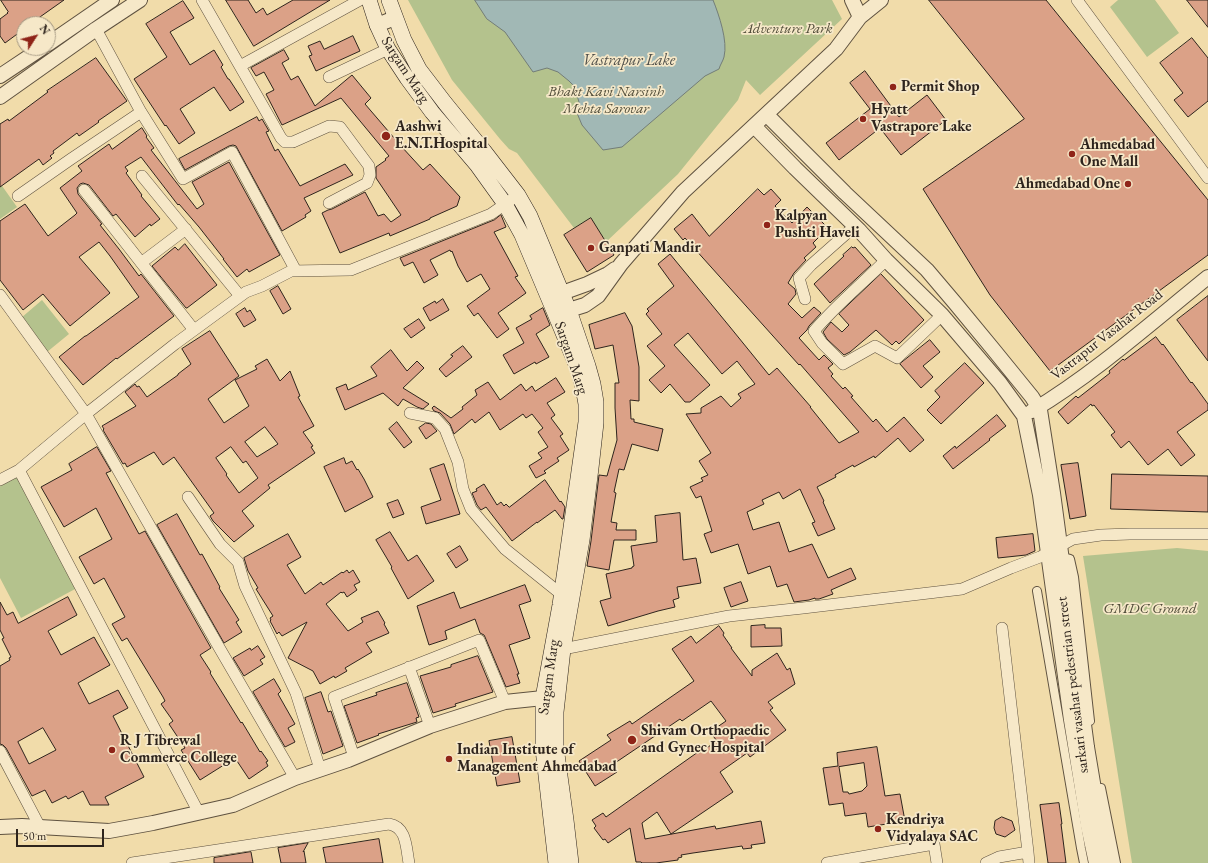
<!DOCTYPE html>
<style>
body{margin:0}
#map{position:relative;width:1208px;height:863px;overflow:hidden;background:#f1dcaa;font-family:"EB Garamond",serif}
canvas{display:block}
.north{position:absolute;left:16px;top:16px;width:40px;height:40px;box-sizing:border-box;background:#f6e8c8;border:1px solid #a69a84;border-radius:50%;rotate:54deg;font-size:11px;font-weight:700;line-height:16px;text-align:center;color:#2e241d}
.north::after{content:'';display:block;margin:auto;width:14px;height:18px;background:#8f2418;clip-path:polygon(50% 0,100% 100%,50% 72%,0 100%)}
.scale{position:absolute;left:16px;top:829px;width:88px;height:18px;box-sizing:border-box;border:2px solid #2e241d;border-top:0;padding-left:5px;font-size:12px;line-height:14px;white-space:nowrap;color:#2e241d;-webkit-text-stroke:3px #f6e8c8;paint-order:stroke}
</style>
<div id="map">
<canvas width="1208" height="863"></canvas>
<div class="north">N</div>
<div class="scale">50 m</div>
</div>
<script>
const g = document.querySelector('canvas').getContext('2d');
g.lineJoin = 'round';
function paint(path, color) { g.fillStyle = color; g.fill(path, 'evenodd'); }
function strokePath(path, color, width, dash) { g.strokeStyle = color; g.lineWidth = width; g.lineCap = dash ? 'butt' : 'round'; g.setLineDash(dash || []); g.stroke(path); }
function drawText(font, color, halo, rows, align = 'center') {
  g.font = font + ' "EB Garamond",serif'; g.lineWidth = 3.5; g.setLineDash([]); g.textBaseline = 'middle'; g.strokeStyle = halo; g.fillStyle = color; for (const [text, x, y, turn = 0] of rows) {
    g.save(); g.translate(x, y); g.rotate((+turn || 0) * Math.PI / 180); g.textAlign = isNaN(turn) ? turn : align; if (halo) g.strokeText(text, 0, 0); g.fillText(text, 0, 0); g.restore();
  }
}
paint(new Path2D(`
 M408,0H832L842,19L760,95L746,80L738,100L678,174L606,242L591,218L574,228L517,153L509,149L500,139L452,80Z
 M1118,0H1155L1179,33L1147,57L1110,7Z
 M0,183L17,207L0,219Z
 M42,300L69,334L47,352L21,318Z
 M17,477L77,588L21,618L0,578V486Z
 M1177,548L1208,551V863H1132L1083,556Z`), '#b4c28d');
const water = new Path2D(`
 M475,0H713C719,15 728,41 724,57C723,61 720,65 719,69L705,76L622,147L603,150L582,125L577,113L579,102L576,92L574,86L569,81L558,72L547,68L533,72L505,32L487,19Z`);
paint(water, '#a1b8b5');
strokePath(water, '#737d78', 1);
const building = new Path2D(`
 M1,0H64L30,24H24V29L5,43L0,36V19L8,13H7L8,12Z
 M226,0H248L256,13L263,8L267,15L293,0H330L254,46Z
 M929,0H1046L1208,200V255L1050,371L990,295L923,189L1024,119Z
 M1187,0H1208V27Z
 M183,1L194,18L170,32L190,65L214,50L223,65L221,67L228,79H229L244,102L230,111L214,87L180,109L195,133L179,144L166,125L165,126L134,79L167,57L146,24Z
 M353,36L360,51L316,71L309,56L312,55L308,46L320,41L324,49Z
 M1192,38L1208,58V101L1188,117L1174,100L1183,93L1160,63Z
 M284,50L289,59L282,63L291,80L298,76L315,106L352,75L371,98L365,104L401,146L423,170L430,164L460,197L457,206L430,218V219L390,236L389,233L340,253L322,213L328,210L332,209L365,192L378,216L384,214L391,222L401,215L376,178V167L386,160L385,159L389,156L341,98L282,125L266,94L274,90L264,72L256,76L251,68Z
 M96,58L127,101L98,121L99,122L79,136L77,133L53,151L54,153L50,156L52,158L43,165L39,159L0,187V124L8,119L9,121L48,92L47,91Z
 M865,71L899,117L927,95L946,120L901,155L880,128L839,160L826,143L870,109L850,83Z
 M257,117L259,121L262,119L269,131L266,132L275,151L278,149L300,186L345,164L353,175L304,198L311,211L305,215L306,217L282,231L236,146L233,145L229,146L185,170L179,159Z
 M142,128L147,136L146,137L154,148L151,150L197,209L204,204L192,182L229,162L280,255L249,272L247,269L237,277L223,259H224L199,227L179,204L178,205L141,157L125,167L128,171L126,173L142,195L141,196L160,219L151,226L150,224L135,237L116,214L113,216L89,185L83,183L80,184L77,188L78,194L102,224L100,225L119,249L139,276L141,274L174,316L117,359L116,358L83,385L59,357L85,336H86L139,297L110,256L99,242L79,257L110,293L70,326L43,294L23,310L0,280V221L25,204L48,236L75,215L77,213L60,188L82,171L78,166L109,144L112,149Z
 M758,189L764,195L771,189L781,200L775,206L792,223L807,207L828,228L813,243L816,247L804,258L806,260L794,273L788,283L795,289L796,294L788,304L802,318L814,307L821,313L809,326L807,330L799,338L819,360L824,355L833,364L828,368L833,374L831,376L843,389L845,387L853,396L851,397L873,422L876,419L887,432L904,417L924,440L910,452L898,438L875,458L874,456L854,467L853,465L835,475L836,477L817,487L824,501L823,502L835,529L818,536L812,523L815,522L800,489L783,499L779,492L762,500L764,504L747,512L753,530L779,522L789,552L812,544L828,578L851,568L856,579L831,590L833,594L819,599H815V598L809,600L794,602L787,584L777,587L770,566L748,574L738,544L711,553L704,534L712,531L701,496L696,498L690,487L703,481L701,478L708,475L699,461L711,453L686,414L701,413V408L721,396L731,407L741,398L738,394L755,384L737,361L722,374L688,333L674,345L710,385L690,402H685L670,384L661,393L649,380L665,366L647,346L662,334L646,314L649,311L647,309L674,286L658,264L670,254L730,327L769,375L777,368L811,407H810L839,443L859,432L800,364L799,365L685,238L683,240L674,229L692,214L709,236Z
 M501,215L506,227L494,232L518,276L515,277L526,293L498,313L509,329L497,338L478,313L474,316L467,306L490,289L481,274L467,282L458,266L452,251L451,252L450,250L430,260L438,275L424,283L413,262L404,266L400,258L494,220Z
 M591,218L614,255L587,272L564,235Z
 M185,244L217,285L187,308H186L152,266L175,247L178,250Z
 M852,247L853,248L855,247L871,265L830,303L814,284L844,256L843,255Z
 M881,274L924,320L899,344L896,341L892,345L876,330L850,352L844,355L827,339L823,332L831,322L842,332L849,325L839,314Z
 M278,286L291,309L283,314L270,291Z
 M1208,296V361L1177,320Z
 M443,299L449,310L430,321L423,308L435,301L436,303Z
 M245,308L247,312L250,310L256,320L244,327L236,314Z
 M543,308L550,325L536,334L549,357L536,364L535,362L514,374L503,355L524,343L516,328L532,319L530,316Z
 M625,313L632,326L639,367V401L630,400L631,419H634V422L663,429L658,451L632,444L624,470L619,469L614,492L616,493L611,522L617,523L616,530H636V540H614L609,570L587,566L591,541L599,475L607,476L617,440L615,408V383H619L613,345L595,349L589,325Z
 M419,319L425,328L411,338L404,329Z
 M210,331L239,376L208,399L224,423L249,406L235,380L257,369L255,366L267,359L280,381L290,371L300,396L298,397L314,426L303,432L313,446L311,447L315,453L268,485L270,488L242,511L254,526L234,542L213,521L210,516L214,513L174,457L163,465L154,452L127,467L125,463L123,464L103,430L104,429L102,426L136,406L125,392L135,384L137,387L139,386L147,397L178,375V374L191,364L182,349ZM265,427L278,444L257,457L245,442ZM231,447L243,463L246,461L258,478L239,493L226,475L227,474L216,458Z
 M1156,337L1162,345L1163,344L1191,383L1192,382L1208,404V410L1177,432L1195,455L1181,466L1168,449L1148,465L1129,441L1121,448L1111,435L1115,432L1094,405L1092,406L1091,404L1068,424L1058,412L1076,396L1078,398L1110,373L1109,371L1123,359L1124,360Z
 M930,340L940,352L923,366L933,377L921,388L900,364Z
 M463,346L472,357L446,377L439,369L453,356L451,355Z
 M391,350L407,371L417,361L424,368L403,388L429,404L423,409L417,407L403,399L398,406L383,393L345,410L336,388L346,384L348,390L377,376L371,367Z
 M965,363L984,383L941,424L927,410L940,397L935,391Z
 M556,378L565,392L547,403L555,415L551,418L563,434L560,436L569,450L557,458L559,461L544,471L546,473L536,478L529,466L542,458L538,453L548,447L538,432L543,428L532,414L526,418L523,414L500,430L489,412L475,423L472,419L454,434L450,424L440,413L434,411L432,408L434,406L451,418L463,409L462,407L477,395L475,390L488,382L500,400L521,384L526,391L532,386L535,391Z
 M997,415L1006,426L989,439L990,440L953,469L943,456L955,446L956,448Z
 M397,422L412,442L404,448L389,429Z
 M426,423L431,424L437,431L426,439L419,428Z
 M97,447L111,471L106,473L139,534L145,531L211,648L200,655L211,672L210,673L241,723L242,722L260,752L261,751L268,761L266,762L268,766L249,779L235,758L200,780L181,750L185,748L169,724L173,721L161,704L165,701L163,697L127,638L122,641L112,624L125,617L104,578L94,584L79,557L112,539L96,508L64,527L41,487L72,470L69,464Z
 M344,458L346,464L352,461L357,470L358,469L364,479L373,497L345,512L324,467Z
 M1078,463L1086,516L1070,519L1061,465Z
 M444,464L460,514L426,524L421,507L441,500L430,469Z
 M1112,474L1208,476V512L1111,509Z
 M545,480L560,502L561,501L565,507L563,519H562L555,510L537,523V522L512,541L486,507L481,510L477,505L472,493L477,491L476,489L484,484L497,505L501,502L504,506L506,504L509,507Z
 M398,500L404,514L393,518L387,504Z
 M680,513L683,560L696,558L701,583L677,587L679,598L673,600L675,607L658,611L608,626L600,601L611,598L606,574L632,568V567L634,566L631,546L657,542L655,516Z
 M177,514L200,555L202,554L220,587L219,588L239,620L236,622L242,632L224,643L157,525Z
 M390,532L408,561L417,555L434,581L408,599L391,568L392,567L376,540Z
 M288,534L301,557L287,565L305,594L321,582L323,585L342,572L343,573L347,570L349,573L353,570L360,582L354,585L357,590L347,597L344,592L342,593L341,592L326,604L348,631L363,622L361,618L378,611L385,623L384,624L389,633L366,643L372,652L345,668L347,671L335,678L334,676L320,684L313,671L288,658L307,622L282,636L279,632L277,634L270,621L271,620L270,618L273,616L256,589L258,588L248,571L244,558Z
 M1033,534L1035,551L1026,555L998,558L996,538Z
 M460,546L468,560L456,568L447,554Z
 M741,582L748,601L731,607L724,588Z
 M525,585L531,601L519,605L530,638L509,645L519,674H517L520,683L506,687L485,637L484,635L480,633L475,619L445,631L447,639L429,645L417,606L454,592L460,608Z
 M68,597L77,615L48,631L61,655L94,637L110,665L78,683L89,704L118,690L128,708L113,716L144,777L105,797L109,805H90L83,791L68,799L66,796L52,803L45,790L32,796L6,748L3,745L0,744V666L10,660L9,658L11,657L2,639L4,638L0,630V602L7,615L13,612L18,623ZM43,728L56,750L29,764L18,742Z
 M765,625V628H781L782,646L751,647V626Z
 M719,626L724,633L723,635L732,648H731L752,676V670L777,653L787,670L790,668L795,684L768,702L773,708L770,710L786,730L750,757L747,753L720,772L733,792L671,834L657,812L642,823L645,839L715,826L716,829L761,821L765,843L751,845L752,848L743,849L742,846L693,853L681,855L682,857L678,858V860L656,863H642L641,862H636L630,828L608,843L605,839L603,840L594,828L596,826L592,820L603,813L606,817L698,752L699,753L717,741L710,732L726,721L711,701L682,721L680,719L612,765L617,772L595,786L579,761L611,740L607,735L630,721L632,724L694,681L672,649L691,636L696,643Z
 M258,646L265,657L260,660L263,664L244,676L233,658L250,648L251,650Z
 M478,656L493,692L455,704L456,706L433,713L420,676L451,667V665Z
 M274,679L281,691L278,694L295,724L288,728L295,742L285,747L253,692Z
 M407,683L419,717L416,718L417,722L378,734L379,735L357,743L344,706L377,695L376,693Z
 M321,692L328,712L331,711L343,746L323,754L305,698Z
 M512,737L520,782L497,786L489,741Z
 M877,747L885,796L900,794L905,821L868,827L866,813L845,816L843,803L829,805L823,768L838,766L837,753ZM864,763L867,786L862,791L849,794L848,792H843L839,767Z
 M1059,803L1062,824H1061L1066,863H1048L1040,805Z
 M1002,817L1012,821L1015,830L1005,837L996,834L994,828L995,821Z
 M379,839L383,863H326L323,848Z
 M308,843L303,852L304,851L306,863H281L278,848Z
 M251,852L253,863H214V858Z`);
paint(building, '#dba187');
strokePath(building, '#2e241d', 1);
const pedestrian = new Path2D(`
 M1061,557L1070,559L1074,577L1090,721
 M1037,591L1081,848L1084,863
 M1101,788L1116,863`);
const minor = new Path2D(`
 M202,0L268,115L281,138L285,142H293L329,126L340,127L369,166L370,175L367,183L329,203
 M1077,0L1208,178
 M96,29L141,112L183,179L232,152L296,271
 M240,66L360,0
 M329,77L388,49
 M142,176L240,296
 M84,190L194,330
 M18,196L71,159L141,112
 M886,260C862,284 836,305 814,331L822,343L843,364L875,346L897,358L942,315
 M141,263L186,229
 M0,295L86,414L220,649L295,778
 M805,299L799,278L811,265L855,226
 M410,413L435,418L445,429L458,462L463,489L471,509L505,549L561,594
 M19,470L199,813
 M0,480L19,470L86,414L175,344L246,292L262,286L291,271L351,270L491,214L518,195
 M188,497L220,544L238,562L245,586L296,693L320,769
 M1002,628L1028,852
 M557,649H563L729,616L803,608L962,589L1011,568L1040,557L1073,539L1101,535L1130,534H1208
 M409,667L430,726
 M0,751L40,827
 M354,757L334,697L479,640L505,702
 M132,863L389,824C407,827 406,848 409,863
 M827,863L934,844L937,863
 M986,863L999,857L1028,852L1029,863`);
const tertiary = new Path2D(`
 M852,0L860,17
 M377,25L395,18
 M48,44L112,0
 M0,76L42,48
 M0,97L96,29L140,0
 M767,115L845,193L927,270L955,303L993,349L1032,397L1040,410L1053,493L1087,747L1097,807L1108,863
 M754,126L795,168L859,230L886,260L942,315L1000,383L1024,416L1040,495L1071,720L1088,826L1096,863
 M555,301L556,297L562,293L587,284L608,274L615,269
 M557,311L561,312L569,310L585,305L598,296L621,264L683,192L836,49L860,17L881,0
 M1032,411C1095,373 1151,323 1208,277
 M0,827L22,826L109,831L153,823L233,805L295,778L348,760L430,726L505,702L543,698L553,700`);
const secondary = new Path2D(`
 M369,0L377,25L388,49L407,78L432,112L477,165L505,204L522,235L554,311L578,369L583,387L586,404V422L560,605L543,698V749L556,863
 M389,0L404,40L419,69L445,103L484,151L518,195L530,216L569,310L588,366L593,384L596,402V423L591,468L582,540L563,649L556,712V747L566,820L571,863`);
strokePath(pedestrian, '#5f5240', 10);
strokePath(minor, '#5f5240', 12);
strokePath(tertiary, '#5f5240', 16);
strokePath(secondary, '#2e241d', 16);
strokePath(pedestrian, '#f6e8c8', 8);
strokePath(minor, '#f6e8c8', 11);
strokePath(tertiary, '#f6e8c8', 14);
strokePath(secondary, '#f6e8c8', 15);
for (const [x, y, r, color] of [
 [893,87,4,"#8f2418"],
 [863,119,4,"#8f2418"],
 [386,136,5,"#8f2418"],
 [1072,154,4,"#8f2418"],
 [1128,184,4,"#8f2418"],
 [767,225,4,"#8f2418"],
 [591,248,4,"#8f2418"],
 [632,740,5,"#8f2418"],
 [112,750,4,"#8f2418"],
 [449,759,4,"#8f2418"],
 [878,829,4,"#8f2418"]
]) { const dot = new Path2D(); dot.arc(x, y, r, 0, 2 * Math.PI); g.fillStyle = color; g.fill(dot); strokePath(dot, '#f6e8c8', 1.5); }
drawText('italic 15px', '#504c39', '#f6e8c8', [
 ["Adventure Park",788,29],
 ["Bhakt Kavi Narsinh",606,92],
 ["Mehta Sarovar",606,109],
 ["GMDC Ground",1150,609]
]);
drawText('15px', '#2e241d', '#f6e8c8', [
 ["Sargam Marg",405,70,57],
 ["Vastrapur Vasahat Road",1107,335,-38],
 ["Sargam Marg",571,358,71],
 ["Sargam Marg",549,677,-82],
 ["sarkari vasahat pedestrian street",1073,685,-97]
]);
drawText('bold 15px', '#2e241d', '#f6e8c8', [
 ["Permit Shop",901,87],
 ["Hyatt",871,110],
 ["Vastrapore Lake",871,127],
 ["Aashwi",395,127],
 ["E.N.T.Hospital",395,144],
 ["Ahmedabad",1080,145],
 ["One Mall",1080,162],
 ["Ahmedabad One",1120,184,"right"],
 ["Kalpyan",775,216],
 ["Pushti Haveli",775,233],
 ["Ganpati Mandir",599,248],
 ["Shivam Orthopaedic",641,731],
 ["and Gynec Hospital",641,748],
 ["R J Tibrewal",120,741],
 ["Commerce College",120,758],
 ["Indian Institute of",457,750],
 ["Management Ahmedabad",457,767],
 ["Kendriya",886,820],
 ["Vidyalaya SAC",886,837]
], 'left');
drawText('italic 16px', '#50504b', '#f6e8c8', [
 ["Vastrapur Lake",629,61]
]);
</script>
